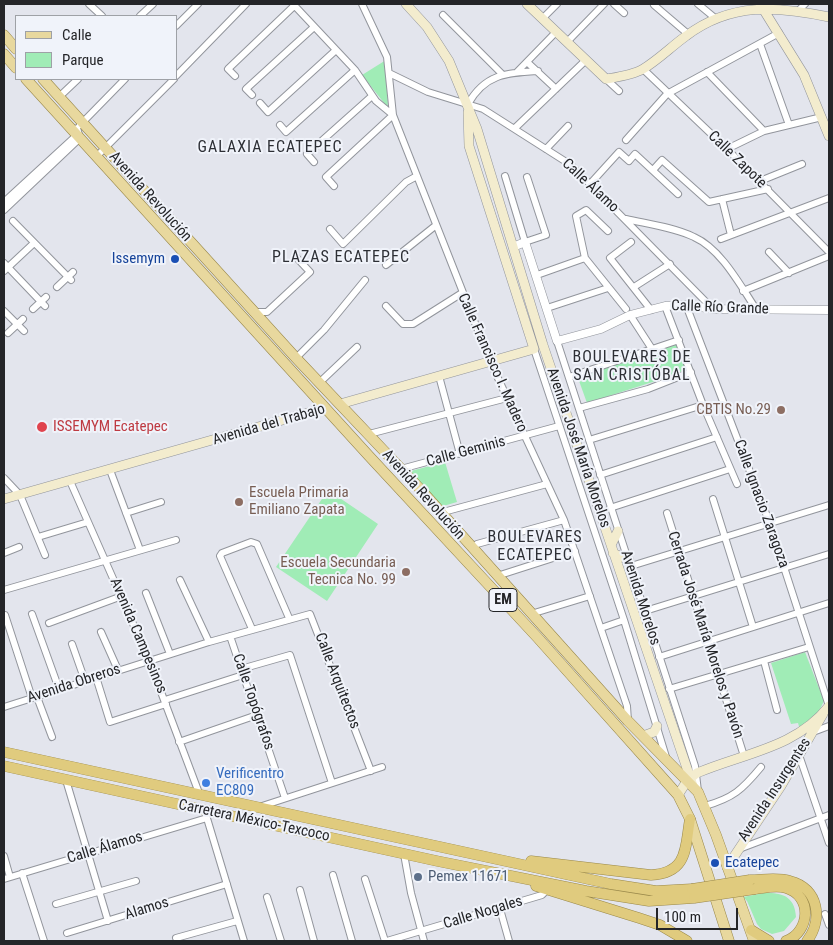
<!DOCTYPE html>
<meta charset="utf-8">
<style>
body{margin:0}
#map{position:relative;width:833px;height:945px;overflow:hidden;background:#e3e5ed;font-family:"Roboto Condensed",sans-serif}
canvas{display:block}
.frame{position:absolute;inset:0;border:5px solid #242528;pointer-events:none}
.legend{position:absolute;left:15px;top:15px;width:162px;height:65px;box-sizing:border-box;background:#f0f3fa;border:1px solid #9ea1a6;margin:0;padding:6px 9px;list-style:none;font-size:15px;color:#242528}
.legend li{display:flex;align-items:center;gap:10px;height:25px}
.legend b{width:25px;border:1px solid #9ea1a6}
.scale{position:absolute;left:656px;top:908px;width:82px;height:22px;box-sizing:border-box;border:2px solid #242528;border-top:0;padding-left:6px;font-size:15px;line-height:18px;white-space:nowrap;color:#242528;-webkit-text-stroke:4px #f0f3fa;paint-order:stroke}
</style>
<div id="map">
<canvas width="833" height="945"></canvas>
<div class="frame"></div>
<ul class="legend">
<li><b style="height:6px;background:#e8d89e"></b>Calle</li>
<li><b style="height:14px;background:#a0ecb6"></b>Parque</li>
</ul>
<div class="scale">100 m</div>
</div>
<script>
const g = document.querySelector('canvas').getContext('2d');
g.lineJoin = 'round';
function paint(path, color) { g.fillStyle = color; g.fill(path, 'evenodd'); }
function strokePath(path, color, width, dash) { g.strokeStyle = color; g.lineWidth = width; g.lineCap = dash ? 'butt' : 'round'; g.setLineDash(dash || []); g.stroke(path); }
function drawText(font, color, halo, rows, align = 'center') {
  g.font = font + ' "Roboto Condensed",sans-serif'; g.lineWidth = 4; g.setLineDash([]); g.textBaseline = 'middle'; g.strokeStyle = halo; g.fillStyle = color; for (const [text, x, y, turn = 0] of rows) {
    g.save(); g.translate(x, y); g.rotate((+turn || 0) * Math.PI / 180); g.textAlign = isNaN(turn) ? turn : align; if (halo) g.strokeText(text, 0, 0); g.fillText(text, 0, 0); g.restore();
  }
}
paint(new Path2D(`
 M386,60L388,108L362,75Z
 M678,343L687,371L587,403L578,378Z
 M445,462L457,502L440,507L407,472Z
 M328,490L378,524L327,601L276,567Z
 M805,652L824,701L818,713L800,730L798,723L791,724L771,663Z
 M764,893C783,892 795,897 796,917L784,931L772,934L761,929L757,924L747,901L743,897Z`), '#a0ecb6');
const minor = new Path2D(`
 M89,4L102,16
 M293,4L355,70L376,101L393,115L326,177L334,186
 M362,4L387,57L393,115L490,361L564,520L627,706L628,721
 M614,4L624,13
 M698,4L715,18
 M654,5L688,34
 M799,10L805,4
 M443,15L502,74
 M140,16L153,4
 M542,19L557,4
 M176,26L198,4
 M567,42L604,4
 M760,44L789,125
 M527,62L556,89
 M643,69L727,149L829,252
 M517,72L556,32
 M707,72L764,131
 M389,73L428,92L483,109L571,165L713,309
 M176,76L246,4
 M235,76L228,69L294,6
 M606,79L619,91
 M252,95L246,89L314,27
 M59,97L78,79
 M260,103L268,112L336,50
 M468,104C485,74 506,73 538,71
 M80,125L125,79
 M280,125L286,132L355,70
 M515,128L586,60
 M626,140L667,94L779,33
 M546,149L568,126
 M727,149L764,131L822,117
 M97,156L174,79
 M314,162L307,154L372,96
 M653,170L662,160L709,202L768,189
 M505,176L525,242L546,235L527,177
 M760,181L802,164
 M590,184L619,152L629,161L635,154L678,194
 M722,199L731,235
 M4,202L77,135
 M4,210L80,138L77,128
 M626,219C648,224 673,227 694,237C721,249 740,285 756,309
 M13,221L71,280
 M330,229L343,244L406,182L417,176
 M608,231L586,210L576,216L585,258L626,309
 M721,239L829,198
 M631,242L610,258L651,310
 M769,252L789,273
 M4,263L45,306
 M386,265L435,226
 M4,271L34,243
 M537,275L585,258
 M57,287L73,272
 M634,287L670,264
 M743,291L829,256
 M686,305L770,524L829,706
 M386,306L403,324H413L462,293
 M665,306L703,405L737,484
 M547,308L608,288
 M33,309L46,297
 M4,311L24,331
 M256,312H267L310,272L296,257
 M630,315L652,349
 M8,333L23,319
 M557,341L695,766L698,791
 M534,349L624,620L666,757
 M296,358L324,330L365,280
 M439,376L460,454
 M569,377L679,340
 M319,383L357,347
 M579,408L648,389L691,372
 M369,434L507,398
 M589,440L703,405
 M401,469L559,426
 M110,470L140,550
 M600,475L717,437
 M4,478L20,495L45,555
 M70,481L149,660L199,793
 M713,499L753,627
 M610,508L730,469
 M447,511L547,484
 M126,513L161,502
 M667,513L744,756
 M38,537L88,522
 M477,544L564,520
 M4,553L19,547
 M631,566L829,505
 M497,576L575,551
 M180,580L209,642
 M4,590L176,540
 M146,593L170,654
 M645,611L829,554
 M32,614L59,689
 M531,614L590,596
 M5,615L32,698
 M49,623L122,596
 M601,628L624,620
 M252,629L220,556L222,553L251,542L257,544L289,618
 M101,632L118,670
 M230,636L285,798
 M72,644L85,681
 M659,657L829,603
 M764,661L777,710
 M241,669L290,655L332,783
 M96,677L110,722L166,704
 M669,689L809,647
 M37,697L52,737
 M165,700L243,675
 M4,707L209,642L310,614L371,771
 M813,732L829,726
 M179,742L257,715
 M799,755L829,843
 M66,780L108,921
 M705,806C733,798 742,790 761,767
 M259,807L382,767
 M206,815L244,941
 M739,849L829,815
 M404,854L411,893L424,941
 M4,856L10,877
 M22,873L44,941
 M333,875L352,941
 M4,879L207,818
 M365,879L385,941
 M300,890L314,941
 M267,897L281,941
 M56,904L136,881
 M500,909L509,941
 M825,914L829,925
 M67,933L227,884
 M176,938L237,921
 M387,941L542,895L547,890`);
const tertiary = new Path2D(`
 M513,247L525,242L557,341L601,329L630,315L665,306L686,305L713,309L829,310`);
const secondary = new Path2D(`
 M406,4L427,27L449,61L477,129L543,345L693,786
 M527,4L606,79C618,77 633,75 643,69C658,60 672,46 686,36C731,2 777,6 829,17
 M760,4L804,75L829,136
 M340,404L534,349L469,146L468,112
 M4,499L325,408
 M611,545L618,531
 M613,553L629,560
 M643,736L654,732L657,726
 M678,795L687,781L697,773C744,753 796,748 829,706
 M727,867L781,786L823,714`);
const primary = new Path2D(`
 M4,35L16,49
 M4,54L16,68
 M26,79L369,456L537,637L678,795L690,819L729,941
 M43,79L296,358L421,490L628,721L698,792L716,835L754,941`);
const trunk = new Path2D(`
 M4,752L611,884L656,891L692,889
 M4,766L437,861L586,891L649,901L694,898
 M531,861L651,875C689,873 685,846 690,819
 M750,880C763,880 778,877 790,881C819,888 823,920 807,941
 M536,886L639,918L660,925L687,941
 M755,889C765,888 776,885 786,888C813,896 810,932 786,941
 M751,930L769,941`);
strokePath(minor, '#92959c', 8);
strokePath(tertiary, '#92959c', 9);
strokePath(secondary, '#92959c', 10);
strokePath(primary, '#99884a', 11);
strokePath(trunk, '#99884a', 11);
strokePath(minor, '#fff', 6);
strokePath(tertiary, '#fff', 8);
strokePath(secondary, '#f3ecce', 9);
strokePath(primary, '#e8d89e', 10);
strokePath(trunk, '#e0cb7e', 10);
const trunkBridge = new Path2D(`
 M692,889L750,880
 M694,898L755,889`);
strokePath(trunkBridge, '#99884a', 11, []);
strokePath(trunkBridge, '#e0cb7e', 10);
for (const [x, y, r, color] of [
 [175,259,5,"#1a4fb4"],
 [781,410,5,"#8d6e63"],
 [42,427,6,"#e0444e"],
 [239,502,5,"#8d6e63"],
 [406,572,5,"#8d6e63"],
 [206,783,5,"#3f7fe0"],
 [715,863,5,"#1a4fb4"],
 [418,877,5,"#5c6f8a"]
]) { const dot = new Path2D(); dot.arc(x, y, r, 0, 2 * Math.PI); g.fillStyle = color; g.fill(dot); strokePath(dot, '#f0f3fa', 2); }
for (const [x, y, w] of [
 [503,600,28]
]) { const box = new Path2D(); box.roundRect(x - w / 2, y - 11.5, w, 23, 4); g.fillStyle = '#f0f3fa'; g.fill(box); strokePath(box, '#242528', 1); }
drawText('bold 14px', '#242528', null, [
 ["EM",503,600]
]);
drawText('15px', '#242528', '#f0f3fa', [
 ["Calle Zapote",737,160,44],
 ["Calle Álamo",590,186,43],
 ["Avenida Revolución",150,197,48],
 ["Calle Río Grande",720,308,2],
 ["Calle Francisco I. Madero",492,363,66],
 ["Avenida del Trabajo",269,425,-16],
 ["Avenida José María Morelos",578,448,71],
 ["Calle Geminis",466,452,-15],
 ["Avenida Revolución",423,495,48],
 ["Calle Ignacio Zaragoza",761,504,70],
 ["Avenida Morelos",640,598,72],
 ["Cerrada José María Morelos y Pavón",705,635,72],
 ["Avenida Campesinos",138,636,67],
 ["Calle Arquitectos",337,681,69],
 ["Avenida Obreros",74,684,-18],
 ["Calle Topógrafos",253,702,71],
 ["Avenida Insurgentes",775,790,-57],
 ["Carretera México-Texcoco",254,821,12],
 ["Calle Álamos",105,848,-17],
 ["Alamos",147,909,-17],
 ["Calle Nogales",483,913,-17]
]);
drawText('15px', '#164399', '#f0f3fa', [
 ["Issemym",165,259],
 ["Ecatepec",725,863,"left"]
], 'right');
drawText('15px', '#785e54', '#f0f3fa', [
 ["CBTIS No.29",771,410],
 ["Escuela Primaria",249,493,"left"],
 ["Emiliano Zapata",249,510,"left"],
 ["Escuela Secundaria",396,563],
 ["Tecnica No. 99",396,580]
], 'right');
drawText('15px', '#be3a42', '#f0f3fa', [
 ["ISSEMYM Ecatepec",53,427]
], 'left');
drawText('15px', '#366cbe', '#f0f3fa', [
 ["Verificentro",216,774],
 ["EC809",216,791]
], 'left');
drawText('15px', '#4e5e75', '#f0f3fa', [
 ["Pemex 11671",428,877]
], 'left');
g.letterSpacing = '1px';
drawText('16px', '#2d2f35', '#f0f3fa', [
 ["GALAXIA ECATEPEC",270,148],
 ["PLAZAS ECATEPEC",341,258],
 ["BOULEVARES DE",632,358],
 ["SAN CRISTÓBAL",632,376],
 ["BOULEVARES",535,538],
 ["ECATEPEC",535,556]
]);
g.letterSpacing = '0px';
</script>
